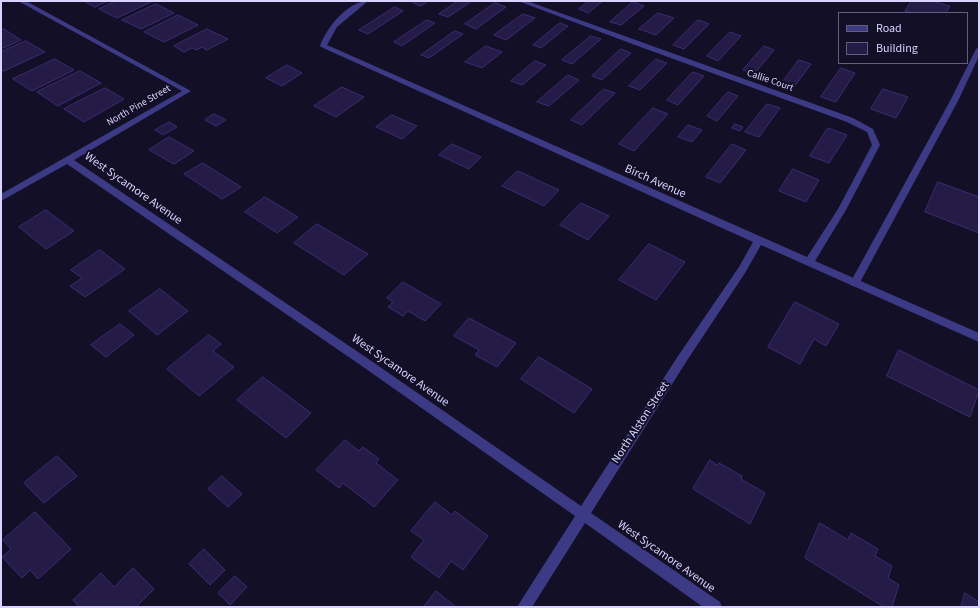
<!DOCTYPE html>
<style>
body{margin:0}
#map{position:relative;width:980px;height:608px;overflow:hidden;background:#130f26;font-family:"Source Sans 3",sans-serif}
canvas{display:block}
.frame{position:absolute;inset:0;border:2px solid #d9d4ff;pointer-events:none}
.legend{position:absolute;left:838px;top:12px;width:130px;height:52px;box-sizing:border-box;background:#130f26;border:1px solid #625e7d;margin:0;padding:5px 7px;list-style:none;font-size:12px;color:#d9d4ff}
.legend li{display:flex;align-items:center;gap:8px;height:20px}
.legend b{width:20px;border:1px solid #625e7d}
</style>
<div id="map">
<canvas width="980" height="608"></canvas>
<div class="frame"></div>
<ul class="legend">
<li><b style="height:5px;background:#3d3a85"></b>Road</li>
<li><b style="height:11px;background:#241b47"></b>Building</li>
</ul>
</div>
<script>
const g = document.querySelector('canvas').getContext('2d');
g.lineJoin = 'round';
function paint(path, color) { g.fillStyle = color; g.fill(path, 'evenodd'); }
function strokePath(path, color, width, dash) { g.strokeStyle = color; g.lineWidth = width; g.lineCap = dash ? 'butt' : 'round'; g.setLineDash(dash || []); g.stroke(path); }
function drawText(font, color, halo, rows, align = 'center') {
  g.font = font + ' "Source Sans 3",sans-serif'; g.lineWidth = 4; g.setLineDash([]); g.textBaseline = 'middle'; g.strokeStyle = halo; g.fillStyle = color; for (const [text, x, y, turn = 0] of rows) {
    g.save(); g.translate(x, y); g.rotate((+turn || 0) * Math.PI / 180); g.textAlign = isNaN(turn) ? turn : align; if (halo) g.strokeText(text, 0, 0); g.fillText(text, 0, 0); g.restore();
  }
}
const building = new Path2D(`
 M84,1H108L95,7Z
 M116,1H150L151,2L117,18L99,9Z
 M415,1H428L421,6L413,3Z
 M458,1H472L448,17L439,14Z
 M589,1H603L588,13L579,9Z
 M912,1H931L950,6L946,13H914L905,11Z
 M633,2L644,6L621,25L610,22Z
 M495,3L506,7L476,29L465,24Z
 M156,4L174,13L141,29L122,20Z
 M395,7L403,11L368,34L359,30Z
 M658,13L674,18L656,35L639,29Z
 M523,14L535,18L506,40L494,35Z
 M178,15L198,25L164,42L144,32Z
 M427,20L435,23L402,46L394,42Z
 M698,20L709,24L684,49L673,45Z
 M560,23L568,26L541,48L533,45Z
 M4,29L21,40L1,49V31Z
 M207,29L228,39L207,50L202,47L197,50L192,48L184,52L174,46Z
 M455,31L463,34L429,58L421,55Z
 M730,32L741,36L718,61L707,56Z
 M591,36L601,39L572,64L562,60Z
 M26,41L45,52L4,71L1,70V52Z
 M486,46L502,52L482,68L465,62Z
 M764,46L774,50L754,74L743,70Z
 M621,49L631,53L602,80L592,76Z
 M55,59L74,70L32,91L13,79Z
 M656,59L667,63L640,90L629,86Z
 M799,60L811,64L794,87L782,83Z
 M535,61L546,65L522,85L511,81Z
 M287,65L302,73L282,86L266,78Z
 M841,68L855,73L836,102L821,97Z
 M80,71L101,83L58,106L37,92Z
 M693,72L704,76L678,105L667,100Z
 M568,75L579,80L549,106L537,102Z
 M342,87L364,97L336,117L314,106Z
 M105,88L124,99L84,122L64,109Z
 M604,89L615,93L582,125L571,120Z
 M883,89L908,97L896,118L871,109Z
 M728,92L738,96L717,121L707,116Z
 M767,104L780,108L759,137L745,132Z
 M653,108L668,114L634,151L619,144Z
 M214,114L226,120L216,126L205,120Z
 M392,115L417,126L402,139L376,127Z
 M170,122L177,127L163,135L155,130Z
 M735,124L743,127L740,131L732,128Z
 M688,125L702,130L692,142L678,137Z
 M828,128L847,135L829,163L810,156Z
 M169,137L194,151L174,164L149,150Z
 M452,144L481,157L469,169L439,155Z
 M732,144L746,150L720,183L706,177Z
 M203,163L241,187L222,199L184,174Z
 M793,169L819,180L806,202L779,191Z
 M518,171L559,190L544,206L502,186Z
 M938,182L979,197V233L925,212Z
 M265,197L298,217L277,233L245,212Z
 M581,203L609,216L588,240L560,225Z
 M46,210L74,231L46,249L19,227Z
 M317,224L368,254L344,275L294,243Z
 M649,244L685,262L656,300L619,280Z
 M100,250L125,269L85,297L70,286L82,278L71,270Z
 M403,282L441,304L425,321L408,311L403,316L388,307L393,302L387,298Z
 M160,289L188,311L157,335L129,311Z
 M795,302L839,324L826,346L814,339L800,364L768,347Z
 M469,318L516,343L497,367L475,355L479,350L454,336Z
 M120,324L134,335L106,357L91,345Z
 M209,335L221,344L213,351L234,367L199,396L167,369Z
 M899,350L979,390L970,417L887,376Z
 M539,357L592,389L574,413L521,379Z
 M263,377L311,413L286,438L237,400Z
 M345,440L359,451L363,447L379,459L376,463L398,480L374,507L343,483L339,488L316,470Z
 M57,456L77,476L44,503L24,483Z
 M710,460L717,465L719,463L742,476L741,479L765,493L750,524L693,489Z
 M222,476L242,494L228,507L208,489Z
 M435,502L452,515L455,511L488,536L463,570L451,561L439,578L411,557L424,540L411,531Z
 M35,512L71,549L38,579L30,570L22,578L2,557L11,549L3,540Z
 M820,523L848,540L851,533L878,549L875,556L892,566L888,578L899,585L892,607H884L805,558Z
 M204,549L225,570L210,585L189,564Z
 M133,568L154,589L136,607H79L73,600L101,573L114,587Z
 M235,576L247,587L230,605L218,593Z
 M436,591L456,607H424Z
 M965,593L979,602V607H961Z`);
paint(building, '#241b47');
strokePath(building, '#3b2d73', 1);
paint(new Path2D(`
 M979,47V56L958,101L858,286H852L850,283L950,101L976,49Z`), '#3d3a85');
paint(new Path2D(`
 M18,1H26L191,91L74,160L367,358L581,506L678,356L739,267L753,242L321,47L320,46C326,28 348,1 368,1L337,27L327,45L807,257L838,209L872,145L867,132L847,122L635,45L518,1H527L853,118L873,129L880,145L846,210L815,261L979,333V342L761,245L745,273L686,362L591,513L720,602L722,607H703L585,523L532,607H517L575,516L359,364L67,164L1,201V194L182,91Z`), '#3d3a85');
drawText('10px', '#d9d4ff', '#130f26', [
 ["Callie Court",770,81,19],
 ["North Pine Street",139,106,-30]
]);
drawText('12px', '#d9d4ff', '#130f26', [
 ["Birch Avenue",655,182,24],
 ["West Sycamore Avenue",133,189,35],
 ["West Sycamore Avenue",400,371,35],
 ["North Alston Street",641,423,-57],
 ["West Sycamore Avenue",666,557,35]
]);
</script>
